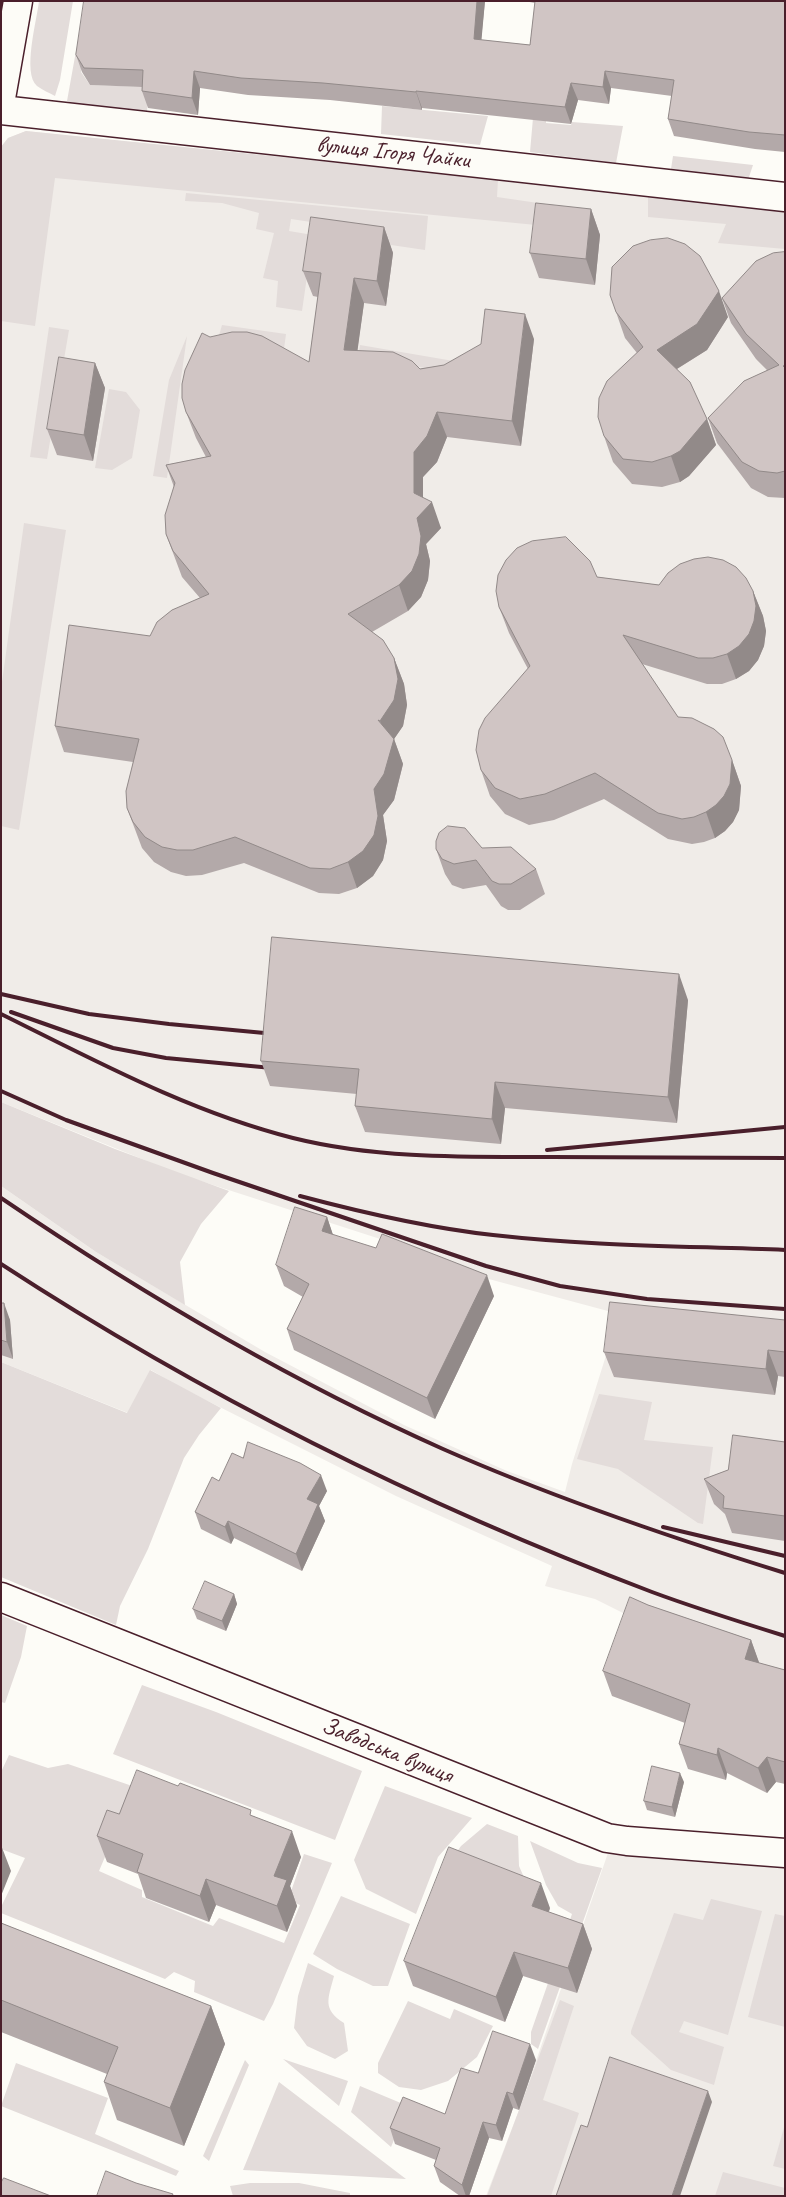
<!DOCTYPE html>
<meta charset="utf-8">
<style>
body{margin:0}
#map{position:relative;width:786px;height:2197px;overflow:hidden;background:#fdfcf7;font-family:Caveat,sans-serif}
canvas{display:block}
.frame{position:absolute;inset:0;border:2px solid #4a1f2b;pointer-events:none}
</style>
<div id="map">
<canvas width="786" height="2197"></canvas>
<div class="frame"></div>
</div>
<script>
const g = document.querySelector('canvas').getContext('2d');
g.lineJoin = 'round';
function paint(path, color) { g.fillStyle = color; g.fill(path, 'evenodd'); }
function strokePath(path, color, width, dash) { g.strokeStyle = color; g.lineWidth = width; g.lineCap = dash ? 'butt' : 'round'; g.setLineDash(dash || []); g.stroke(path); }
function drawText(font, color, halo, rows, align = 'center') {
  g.font = font + ' Caveat,sans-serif'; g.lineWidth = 5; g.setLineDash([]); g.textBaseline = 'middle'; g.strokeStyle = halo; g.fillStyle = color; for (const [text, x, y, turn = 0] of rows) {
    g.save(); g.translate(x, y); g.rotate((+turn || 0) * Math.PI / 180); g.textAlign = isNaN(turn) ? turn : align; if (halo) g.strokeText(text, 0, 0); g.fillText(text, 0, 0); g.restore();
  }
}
paint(new Path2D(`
 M26,131L785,210V1672L657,1630L595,1599L545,1586L552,1566L396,1496L180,1387L151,1370L128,1413L1,1362V1186L96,1252L265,1352L404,1425L507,1471L565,1492L572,1464L619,1314L485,1278L405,1247L179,1174L1,1102V147L8,138Z
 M608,1853L646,1858L785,1868V2196H486L519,2110Z`), '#f0ece8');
paint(new Path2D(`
 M39,1H73L60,80L55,96C50,93 42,90 37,86C22,73 37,20 39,1Z
 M85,1H93L81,72L90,85L149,87L147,112L76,104L67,101Z
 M382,106L488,116L480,145L381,134Z
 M533,118L546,119V123L571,125L572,122L623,126L616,163L530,152Z
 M26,131L498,179L497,197L538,203L536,225L55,178L35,326L1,321V147L8,138Z
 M673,156L753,165L748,180L671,169Z
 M186,193L428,216L425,250L330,236L331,225L291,219L289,231L313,235L302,311L276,307L278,281L263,278L274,233L256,229L259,213L222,203L185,201Z
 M648,196L785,210V249L718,243L726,224L648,217Z
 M222,325L286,334L284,349L218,339Z
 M49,327L69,330L47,459L30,457Z
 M187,336L167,478L153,476L169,380Z
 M360,345L471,364L474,375L358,358Z
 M109,389L126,392L140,410L132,458L112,470L95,468Z
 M24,523L66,530L19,830L1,826V689Z
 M1,1102L115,1149L229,1191L201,1224L180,1262L185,1305L96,1252L1,1186Z
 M1,1362L127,1413L150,1370L221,1408L199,1435L184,1458L148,1549L120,1606L116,1625L1,1577Z
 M599,1394L652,1402L644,1440L713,1447L703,1524L698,1523L618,1469L577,1459Z
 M1,1615L27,1626L21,1657L5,1703L1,1702Z
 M142,1685L216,1712L362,1771L335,1840L113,1754Z
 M9,1755L48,1768L68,1764L141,1789L116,1831L99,1871L142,1890V1897L213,1926L219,1918L284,1943L300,1905L288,1900L304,1854L332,1863L273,2004L264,2021L194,1992L195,1981L174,1972L165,1979L1,1913V1907L25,1858L1,1849V1772Z
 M385,1786L472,1818L438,1857L416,1914L366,1889L354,1860Z
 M487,1824L518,1836L519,1866L534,1900L449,1863L461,1846Z
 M530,1841L578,1863L602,1868L538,2049L531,2044V2032L572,1914L558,1906L546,1885Z
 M341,1896L410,1924L388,1986H373L337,1969L313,1954Z
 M711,1899L762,1911L728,2035L684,2021L679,2032L724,2047L714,2085L671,2070L631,2034V2031L674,1913L703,1920Z
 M775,1914L785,1916V2027L748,2017Z
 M308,1963L334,1976C328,1999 322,2009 344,2023L348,2051L335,2059L307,2046L294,2028L298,1996Z
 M560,2000L574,2006L543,2100L579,2113L551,2196H487Z
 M408,2001L450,2019L454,2009L493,2026L477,2057L448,2081L421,2090L399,2087L378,2073V2063Z
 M283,2059L348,2081L339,2106Z
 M245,2060L249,2065L209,2161L203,2156Z
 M16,2063L108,2098L95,2134L179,2171L176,2176L1,2106Z
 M279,2082L406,2179L243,2170Z
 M360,2086L408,2106L391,2147L351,2112Z
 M785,2124V2169L773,2166Z
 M723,2172L785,2188V2196H715Z
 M250,2183H299L350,2193V2196H233L230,2186Z`), '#e3dcda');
const street = new Path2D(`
 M1,98L18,1
 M1,110L785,197
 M1,1597L607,1838L627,1841L785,1853`);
strokePath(street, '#4a1f2b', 31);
strokePath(street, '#fdfcf7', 28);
strokePath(new Path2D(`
 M1,994L89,1014L169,1024L275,1034
 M11,1012L113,1048L166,1058L272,1068
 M1,1014C96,1061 190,1112 293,1138C377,1159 466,1157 552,1157C630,1157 707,1158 785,1158
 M1,1091L66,1120L213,1173L486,1266L560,1286L647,1299L785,1309
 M547,1150L785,1127
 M300,1196C364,1213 428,1228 493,1235C590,1246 688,1246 785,1250
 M1,1198C141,1293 288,1380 443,1449C554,1498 669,1537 785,1573
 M1,1264C205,1397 425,1506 652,1592C695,1608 740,1622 785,1636
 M663,1527L785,1556`), '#4a1f2b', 4);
paint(new Path2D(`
 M485,1L481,40L530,45L535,3L524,1H785V152L755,149L674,136L668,119L672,96L611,88L609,104L578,100L571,124L422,108V110L330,100L248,95L200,88L198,115L148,108L142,91V87L90,85L82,72L76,55Z
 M591,209L600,235L595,285L539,278L530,253Z
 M384,227L393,253L386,306L364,303L357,351L420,369L444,365L534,339L521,446L447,437L437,462L423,477V498L441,528L426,544L430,561L428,580L421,597L408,611L372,632L394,658L404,684L407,705L403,726L394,739L403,764L394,800L383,815L387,841L383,860L373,876L357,888L339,894L319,893L244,863L202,875L186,876L171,872L154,862L142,848L127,808L133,762L64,752L55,726L150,636L200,598L182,577L166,534L174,487L166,465L206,457L196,438L186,412L210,337L309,362L318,297L313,296L303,271Z
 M785,252V498L768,497L751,488L717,443L708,418L767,370L756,359L731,323L722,298Z
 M616,312L728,317L707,350L677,369L707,419L716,445L689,476L680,482L662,487L632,484L613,462L604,436L637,353L625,338Z
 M95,363L105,388L93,461L57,455L47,429Z
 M597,577L659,585L753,591L763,616L766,631L764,646L758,660L749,671L736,679L722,684H707L642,664L678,717L732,760L741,786L739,810L733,822L725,831L715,838L704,842L692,844L668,839L604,799L554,820L529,825L505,814L490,796L481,770L528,669L509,633L499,607Z
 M482,848L536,869L545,894L520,910H508L501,906L486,885L463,889L452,885L445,874L436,849Z
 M688,1000L677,1123L505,1108L501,1144L365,1132L355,1106L357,1094L270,1086L261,1061Z
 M327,1217L333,1235L494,1296L435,1419L294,1350L287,1329L303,1297L284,1286L276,1265Z
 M1,1303L10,1320L13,1359L1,1355Z
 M785,1320V1377L778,1376L775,1395L614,1377L604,1352Z
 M785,1442V1541L732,1533L725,1514L714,1504L704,1479L728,1470Z
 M243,1458L327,1491L319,1506L325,1521L302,1571L234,1538L231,1544L201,1529L195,1512L219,1481Z
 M234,1594L237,1604L226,1631L197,1619L193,1609Z
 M648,1605L751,1640L759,1663L785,1670V1784L776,1782L767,1793L727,1773L726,1780L688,1769L679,1744L685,1723L612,1696L603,1671Z
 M684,1782L675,1817L647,1810L644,1801Z
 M119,1814L254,1816L301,1857L290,1886L297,1906L287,1932L216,1905L209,1922L146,1898L138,1874L107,1862L97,1836Z
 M550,1908L549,1912L583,1924L592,1949L577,1993L523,1976L505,2022L413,1986L404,1961Z
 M1,1923L211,2006L225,2044L184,2146L117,2120L104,2082L107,2074L1,2032Z
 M536,2060L519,2110L513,2108L502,2141L489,2138L469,2196H460L440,2182L434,2166L436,2160L395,2144L390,2128L445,2114L478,2073Z`), '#b3a9a9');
paint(new Path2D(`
 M477,1H485L480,56L474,39Z
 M194,71L200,88L198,115L192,98Z
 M605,71L611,88L609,104L603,87Z
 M571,83L578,100L571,124L565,107Z
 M416,91L422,108V110L416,92Z
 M591,209L600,235L595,285L586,259Z
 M384,227L393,253L386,306L377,281Z
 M354,278L364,303L354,376L344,350Z
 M719,291L728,317L707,350L667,375L657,350Z
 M525,314L534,339L521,446L512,421Z
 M95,363L105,388L93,461L84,435Z
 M437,412L447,437L437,462L423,477V511L432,502L441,528L426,544L430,561L428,580L421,597L408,611L399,585L417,518L414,493V452Z
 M707,419L716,445L689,476L680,482L671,456Z
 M753,591L763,616L766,631L764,646L758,660L749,671L736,679L727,654Z
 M394,658L404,684L407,705L403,726L394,739L403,764L394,800L383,815L387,841L383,860L373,876L357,888L348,862L389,746L380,721Z
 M732,760L741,786L739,810L733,822L725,831L715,838L706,812Z
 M679,974L688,1000L677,1123L668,1097Z
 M495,1082L505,1108L501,1144L492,1119Z
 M327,1217L334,1238L322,1231Z
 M487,1275L494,1296L435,1419L427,1398Z
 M4,1303L10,1320L13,1359L7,1342Z
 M768,1350L778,1376L775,1395L766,1369Z
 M321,1475L327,1491L319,1506L325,1521L302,1571L296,1554L307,1499Z
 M228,1521L234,1538L231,1544L225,1527Z
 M234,1594L237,1604L226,1631L222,1621Z
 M751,1640L760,1665L745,1659Z
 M718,1748L727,1773L726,1780L717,1755Z
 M767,1757L776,1782L767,1793L758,1768Z
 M680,1773L684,1782L675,1817L672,1807Z
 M292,1831L301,1857L290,1886L297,1906L287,1932L277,1906L274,1876Z
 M1,1845L11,1871L1,1896Z
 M206,1879L216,1905L209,1922L200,1896Z
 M541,1883L550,1908L541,1931L532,1906Z
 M583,1924L592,1949L577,1993L568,1968Z
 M514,1952L523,1976L505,2022L496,1997Z
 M211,2006L225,2044L184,2146L170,2108Z
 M530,2044L536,2060L519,2110L513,2094Z
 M708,2091L712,2102L680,2196H672Z
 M507,2092L513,2108L502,2141L496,2125Z
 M483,2122L489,2138L469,2196H466L462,2185Z`), '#928a89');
const building = new Path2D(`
 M84,1H477L474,39L530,45L535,1H785V135L749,132L668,119L674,80L605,71L603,87L571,83L565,107L416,91V92L323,83L241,78L194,71L192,98L142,91L143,70L84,68L76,55Z
 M536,203L591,209L586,259L530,253Z
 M311,217L384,227L377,281L354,278L344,350L393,352L412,361L420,369L444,365L481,344L485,309L525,314L512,421L437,412L427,436L414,452V493L432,502L417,518L421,536L419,554L412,571L399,585L348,614L383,640L394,658L398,679L394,700L380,721L378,720L394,739L384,774L374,789L378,816L374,835L363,851L348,862L330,869L310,868L235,837L193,850H177L162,847L145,837L133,822L127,808L126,791L139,739L55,726L69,625L150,636L157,622L172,610L209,594L173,551L166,534L165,515L175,483L166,465L211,456L186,412L182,398V384L185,370L202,333L210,337L232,332H247L262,336L309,362L321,273L303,271Z
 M668,238L685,244L700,256L719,291L697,324L657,350L690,382L707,419L680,451L671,456L652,462L623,459L604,436L598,417L599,398L607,381L643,347L616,312L610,295L612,267L633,246L650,240Z
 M785,252V365L783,366L785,368V471L777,473L759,471L742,462L708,418L744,381L779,365L746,334L722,298L756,261L773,253Z
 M59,357L95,363L84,435L47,429Z
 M566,537L590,561L597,577L659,585L668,573L680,564L694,559L708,557L723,560L736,567L746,578L753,591L756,606L754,621L749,634L739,646L727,654L713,658H698L623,635L678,717L692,718L714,729L723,737L732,760L730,784L724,796L716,805L706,812L694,817L682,819L658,813L595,773L545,794L520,799L495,788L481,770L476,750L479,730L485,718L530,666L499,607L496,591L498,575L506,560L517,548L532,541Z
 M448,826L465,828L482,848L511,847L536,869L511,884H499L492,881L476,860L454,864L442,859L436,849V841L439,833Z
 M272,937L679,974L668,1097L495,1082L492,1119L355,1106L359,1069L261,1061Z
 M295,1207L327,1217L322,1231L376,1248L382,1234L487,1275L427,1398L287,1329L309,1284L276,1265Z
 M610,1302L785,1320V1352L768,1350L766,1369L604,1352Z
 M1,1303H4L7,1342L1,1340Z
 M733,1435L785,1442V1516L723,1508L724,1496L704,1479L728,1470Z
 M248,1442L300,1463L321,1475L307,1499L318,1504L296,1554L228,1521L225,1527L195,1512L212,1477L219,1481L232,1453L243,1458Z
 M205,1581L234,1594L222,1621L193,1609Z
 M630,1597L648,1605L751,1640L745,1659L785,1670V1762L767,1757L758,1768L718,1748L717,1755L679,1744L690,1704L603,1671Z
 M652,1766L680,1773L672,1807L644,1801Z
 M137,1770L178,1786L180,1783L251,1810L250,1815L292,1831L274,1876L287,1880L277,1906L206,1879L200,1896L137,1872L143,1854L97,1836L107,1810L119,1814Z
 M449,1847L541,1883L532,1906L583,1924L568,1968L514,1952L496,1997L404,1961Z
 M1,1923L211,2006L170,2108L104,2082L118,2047L1,2000Z
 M493,2031L530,2044L513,2094L507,2092L496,2125L483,2122L462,2185L434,2166L440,2148L390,2128L403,2097L445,2114L461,2068L478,2073Z
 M610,2057L708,2091L672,2196H556L581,2125L587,2127Z
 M106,2171L136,2183L173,2194L172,2196H97Z
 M4,2178L51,2196H1V2183Z`);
paint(building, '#d0c5c4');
strokePath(building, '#928a89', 1);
drawText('24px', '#4a1f2b', '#fdfcf7', [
 ["вулиця Ігоря Чайки",393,153,6],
 ["Заводська вулиця",387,1751,22]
]);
</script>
